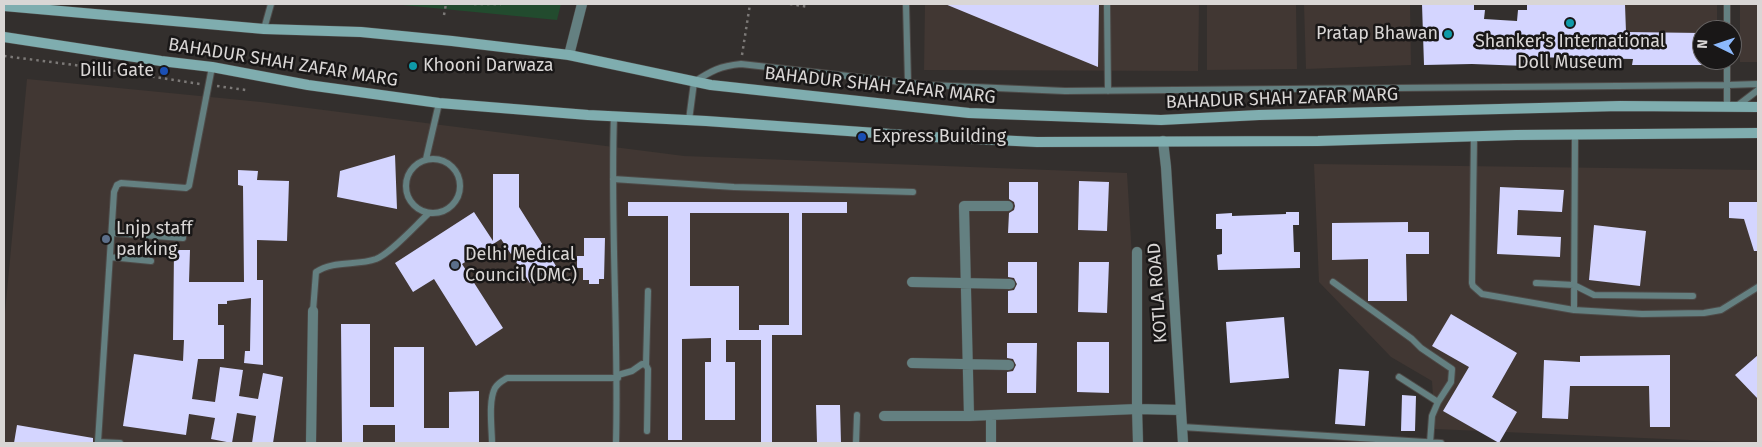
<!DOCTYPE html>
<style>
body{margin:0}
#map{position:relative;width:1762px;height:447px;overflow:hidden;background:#332f2d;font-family:"Fira Sans",sans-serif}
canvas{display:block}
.frame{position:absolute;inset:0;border:5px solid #d9d6d5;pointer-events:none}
.north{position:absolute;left:1692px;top:20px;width:50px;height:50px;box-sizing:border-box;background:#191717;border:1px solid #666363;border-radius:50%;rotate:274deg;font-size:14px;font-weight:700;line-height:20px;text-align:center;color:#d9d6d5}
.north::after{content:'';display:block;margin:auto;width:18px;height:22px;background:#8cb9fc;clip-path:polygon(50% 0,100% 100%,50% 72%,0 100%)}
</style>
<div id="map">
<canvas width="1762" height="447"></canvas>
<div class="frame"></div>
<div class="north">N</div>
</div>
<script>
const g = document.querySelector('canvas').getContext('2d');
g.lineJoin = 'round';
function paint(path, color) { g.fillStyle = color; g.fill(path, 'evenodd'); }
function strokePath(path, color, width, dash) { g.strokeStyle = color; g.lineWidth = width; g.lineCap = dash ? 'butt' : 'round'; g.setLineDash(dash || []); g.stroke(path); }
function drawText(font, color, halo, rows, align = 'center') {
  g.font = font + ' "Fira Sans",sans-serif'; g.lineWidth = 5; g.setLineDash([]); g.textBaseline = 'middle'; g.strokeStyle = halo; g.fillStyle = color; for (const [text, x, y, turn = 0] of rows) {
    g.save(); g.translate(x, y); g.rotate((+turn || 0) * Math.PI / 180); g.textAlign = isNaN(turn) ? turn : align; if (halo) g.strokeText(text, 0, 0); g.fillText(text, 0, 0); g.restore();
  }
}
paint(new Path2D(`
 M925,4H1199L1198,71L924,70Z
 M1207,4H1296L1297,69L1207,70Z
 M1304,4H1410L1411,65L1306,69Z
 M1625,4H1717V30H1702V56L1626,58Z
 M1740,4H1758V62H1740Z
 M27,79L261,102L684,156L1127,173L1143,443H4V323Z
 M1314,164L1758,170V443L1435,429L1432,381L1391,357L1319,282Z`), '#413733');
paint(new Path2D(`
 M392,4H561L557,20Z`), '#224b2e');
paint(new Path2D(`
 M945,4H1099L1098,67Z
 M1422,4H1474V10H1485L1484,19L1517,21L1518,10H1527V4H1625L1626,32L1702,33V65H1632L1633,59L1526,57V66L1472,64L1424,65Z
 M395,155L397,209L337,197L340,171Z
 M238,170L258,171L257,180L289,181L287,241L257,240V280H263V365L244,363L245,351H250L251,298L227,301V304H218V325H224V359H198L192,399L215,402L220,367L243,370L239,396L258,399L263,373L283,377L273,443H252L256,416L237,413L232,443L211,439L215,418L189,414L186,435L123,426L134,354L183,361L184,340H173L174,250H190L189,282H244L243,186L238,185Z
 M493,174H519V207L556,266L530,283L501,239L462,264L503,328L476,346L434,279L413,292L395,263L474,212L493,241Z
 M1079,181L1109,182L1107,231L1078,230Z
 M1009,182H1038V233H1008L1009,213L1014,210L1015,206L1014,202L1009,199Z
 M1500,187L1564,190L1562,212L1518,210L1517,235L1561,237L1560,257L1497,254Z
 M628,202H847V213H802V335H772V443H761V340H726V362H735V420H705V362H711V338L682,339V440H668V216H628ZM690,213H789V325H759V330H739V286H690Z
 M1729,202H1757V251H1754L1744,219L1729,218Z
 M1286,212H1299V225H1293L1294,252H1300V268L1218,270L1217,255L1222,254V229H1216V214L1232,213V216L1286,214Z
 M1408,222V232H1429V254H1406L1407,301H1368V259L1332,260V223Z
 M1594,225L1646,231L1640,286L1589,280Z
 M584,238H605L604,279H599V284H589V280H583V268H577V256H584Z
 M1008,262H1037V313H1008V291L1014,290L1017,284L1014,278L1008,277Z
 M1079,262H1109L1107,313L1078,312Z
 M1451,314L1517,353L1492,397L1517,412L1499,443L1443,411L1469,367L1432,346Z
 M1284,317L1289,378L1230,383L1226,322Z
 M341,324H370V407H394V347H424V428H449V392L479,391V443H395V425H363V443H342Z
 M1077,342H1109V393L1077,392Z
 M1007,343H1037L1036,393H1007V372L1013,371L1016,365L1013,359L1007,358Z
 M1670,355V427H1650L1649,386H1570L1568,419L1542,418L1544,360L1580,362V356Z
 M1758,355V399L1735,375Z
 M1339,369L1369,371L1365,426L1335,424Z
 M1402,395L1416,396L1415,431H1401Z
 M816,405H840L841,443H817Z
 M17,425L93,438V443H14Z`), '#d4d5ff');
const service = new Path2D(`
 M906,4L908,83
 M1107,4L1108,91
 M1727,4V30
 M264,29L271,4
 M1727,60V85L1758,84
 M1737,106L1758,90
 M614,116C610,225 619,334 616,443
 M689,120L694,82C711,71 720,66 741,64L928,85L1065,91L1727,85V107
 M1474,137L1472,283L1473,286L1482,294L1574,310L1642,314L1704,313L1721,310L1758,287
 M406 186a27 27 0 1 1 54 0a27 27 0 1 1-54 0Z
 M426,159L439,103
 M613,179L734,187L913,192
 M112,233L183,238
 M110,257L151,261
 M1333,282L1412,339L1421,348L1452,369L1451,382L1438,402L1432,416L1430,443
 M1536,283L1574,285L1594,295L1693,296
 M1574,310L1575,135
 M313,311L316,272C334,260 356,266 376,259C391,253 415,226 428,214
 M646,365L648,291
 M618,375L632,371L642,364L646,365L648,369L647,431
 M1399,377L1438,402
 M1182,427L1441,443
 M120,443L98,442L114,192L117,185L121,183L186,188L189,186L212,67
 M492,443C492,429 488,401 495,388C498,383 502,381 507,378H618
 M856,443L857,415`);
const minor = new Path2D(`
 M569,55L582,4
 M1163,141L1166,167L1183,443
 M1137,252V409L1138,443
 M912,282L1010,284
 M912,363L1009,365
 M991,415L1137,409L1181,410
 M884,416H969
 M311,443L313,311
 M991,443V415L969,416L964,206H1008`);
const secondary = new Path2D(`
 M4,6L264,29L361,32L452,41L569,55L711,85L969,113L1161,120L1259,115L1620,106L1758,107
 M4,37L161,61L212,67L308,85L439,103L588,115L706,121L933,137L1037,142L1318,141L1516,135L1758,133`);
strokePath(service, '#4e4a48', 8);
strokePath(minor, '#4e4a48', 11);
strokePath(secondary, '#4e4a48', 11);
strokePath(new Path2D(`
 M474,4H501
 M790,4L809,7
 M444,15L446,4
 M742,55L750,4
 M4,56L90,67L200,84
 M217,86L246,90`), '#7c7977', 2.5, [2.5, 4]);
strokePath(service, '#648081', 6);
strokePath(minor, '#648081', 10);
strokePath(secondary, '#7fadaf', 10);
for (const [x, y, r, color] of [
 [1570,23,5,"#0f9aa8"],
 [1448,34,5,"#0f9aa8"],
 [413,66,5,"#0f9aa8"],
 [164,71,5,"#1a4fb4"],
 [862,137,5,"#1a4fb4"],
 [106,239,5,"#5c6f8a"],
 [455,265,5,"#5c6f8a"]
]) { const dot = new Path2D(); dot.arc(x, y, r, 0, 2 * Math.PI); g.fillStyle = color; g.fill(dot); strokePath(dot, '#191717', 2); }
drawText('18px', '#d9d6d5', '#191717', [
 ["Pratap Bhawan",1438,34,"right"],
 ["Shanker's International",1570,42,"center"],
 ["Doll Museum",1570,63,"center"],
 ["Khooni Darwaza",423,66],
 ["Dilli Gate",154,71,"right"],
 ["Express Building",872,137],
 ["Lnjp staff",116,229],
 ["parking",116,250],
 ["Delhi Medical",465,255],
 ["Council (DMC)",465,276]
], 'left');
drawText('18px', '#d9d6d5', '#191717', [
 ["BAHADUR SHAH ZAFAR MARG",283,63,9],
 ["BAHADUR SHAH ZAFAR MARG",880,86,6],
 ["BAHADUR SHAH ZAFAR MARG",1282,99,-2],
 ["KOTLA ROAD",1158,293,-94]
]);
</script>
